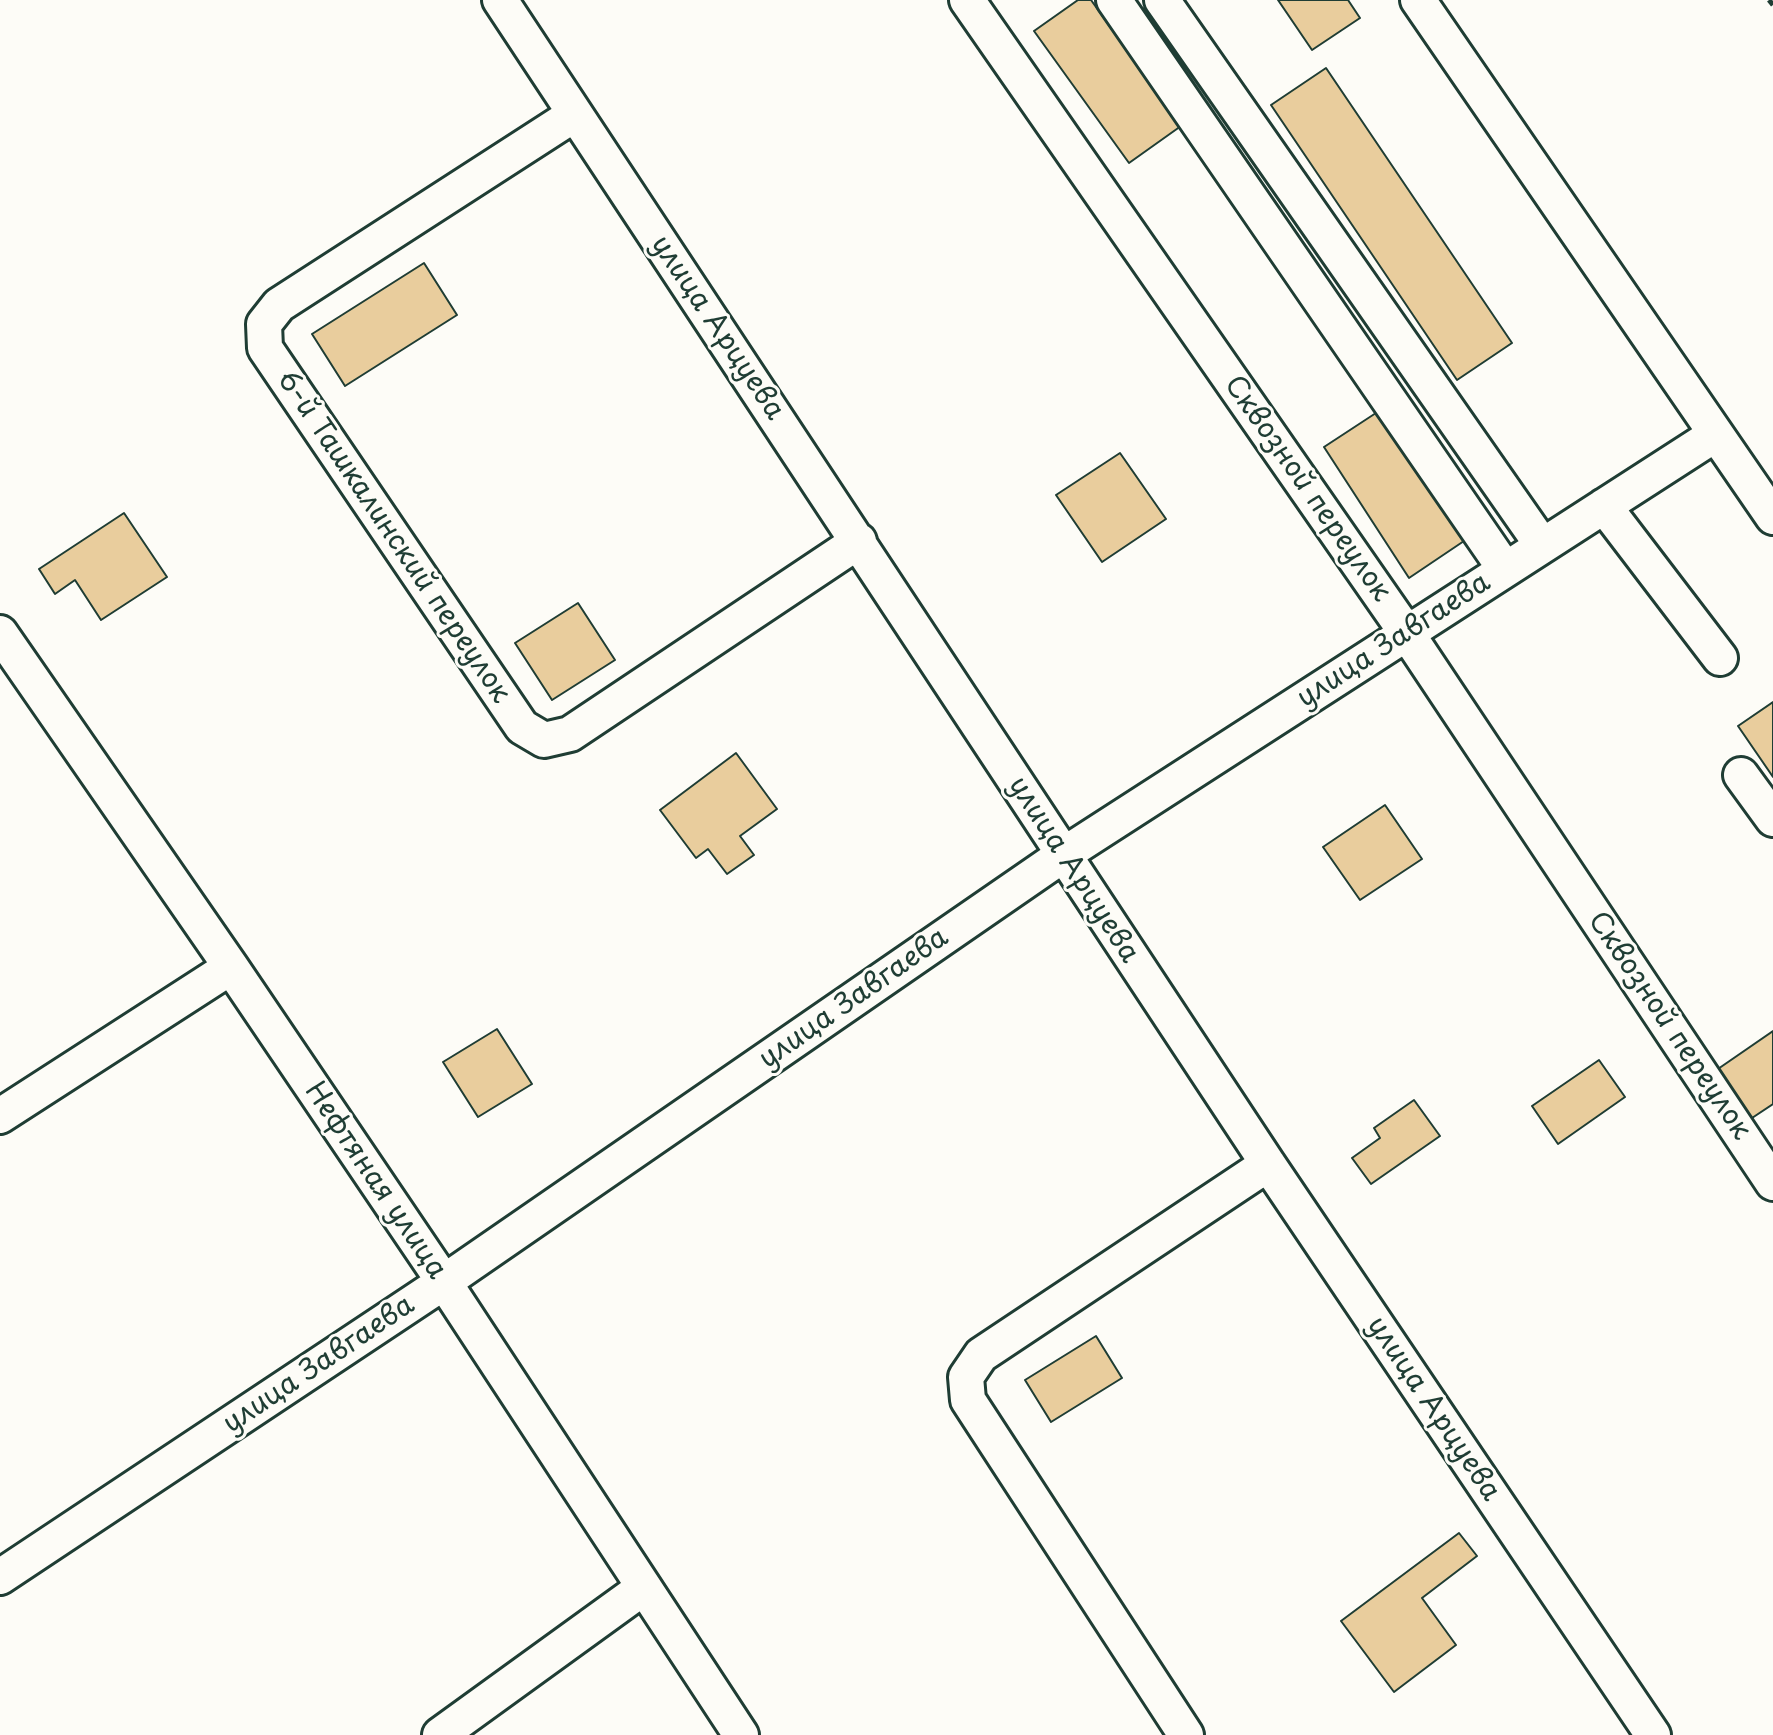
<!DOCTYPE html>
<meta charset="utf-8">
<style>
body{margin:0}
canvas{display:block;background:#fdfcf7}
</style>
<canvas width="1773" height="1735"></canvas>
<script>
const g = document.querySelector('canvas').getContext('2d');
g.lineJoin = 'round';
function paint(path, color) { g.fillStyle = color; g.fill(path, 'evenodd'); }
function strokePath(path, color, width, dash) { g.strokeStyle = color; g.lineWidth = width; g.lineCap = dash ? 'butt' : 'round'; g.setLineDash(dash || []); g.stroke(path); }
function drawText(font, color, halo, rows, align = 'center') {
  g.font = font + ' "Playpen Sans",sans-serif'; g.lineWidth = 6; g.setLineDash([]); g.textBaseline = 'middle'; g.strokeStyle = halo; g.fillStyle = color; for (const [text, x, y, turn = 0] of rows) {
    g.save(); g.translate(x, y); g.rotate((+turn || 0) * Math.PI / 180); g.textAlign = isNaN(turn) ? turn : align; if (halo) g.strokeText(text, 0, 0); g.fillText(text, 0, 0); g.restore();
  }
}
const building = new Path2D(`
 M1078,0H1091L1181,126L1129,163L1034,31Z
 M1278,0H1348L1360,18L1312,50Z
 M1326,68L1512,343L1457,380L1271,105Z
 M424,263L457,315L345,386L312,334Z
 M1379,411L1464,541L1409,578L1324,447Z
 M1120,453L1166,519L1102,562L1056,495Z
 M124,513L167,577L101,620L75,580L55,594L39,569Z
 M578,603L615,660L552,700L515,643Z
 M1773,702V777L1738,726Z
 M736,753L777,809L740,836L754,855L727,874L708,849L696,858L660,810Z
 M1385,805L1422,859L1360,900L1323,847Z
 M497,1029L532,1084L478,1117L443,1062Z
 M1773,1031V1104L1749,1120L1715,1071Z
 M1599,1060L1625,1097L1558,1144L1532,1106Z
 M1414,1100L1440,1136L1371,1184L1352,1158L1380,1138L1374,1128Z
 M1096,1336L1122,1378L1051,1422L1025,1380Z
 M1459,1533L1477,1556L1422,1598L1456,1645L1394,1692L1341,1621Z`);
paint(building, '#e9cd9d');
strokePath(building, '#1f3d34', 2);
const minor = new Path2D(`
 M500,0L1268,1164L1653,1735
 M967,0L1406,632L1773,1183
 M1114,0L1505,569
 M1162,0L1542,545
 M1418,0L1773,517
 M575,114L279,305L264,324L265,348L522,727L544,740L570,734L859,541
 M1604,506L1720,658
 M0,633L231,967L444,1282L741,1735
 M1741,775L1773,819
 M0,1116L231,967
 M0,1577L444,1282L1063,855L1716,434
 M440,1735L643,1588
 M1186,1735L968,1400L966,1377L981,1355L1268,1164`);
strokePath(minor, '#1f3d34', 40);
strokePath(new Path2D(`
 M1769,0L1773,5`), '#1f3d34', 5, [8, 6]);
strokePath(minor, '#fdfcf7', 34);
drawText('28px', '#1f3d34', '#fdfcf7', [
 ["улица Арцуева",717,328,56],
 ["Сквозной переулок",1307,489,55],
 ["6-й Ташкалинский переулок",393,537,56],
 ["улица Завгаева",1394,641,-33],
 ["улица Арцуева",1073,870,57],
 ["улица Завгаева",854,999,-35],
 ["Сквозной переулок",1669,1026,56],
 ["Нефтяная улица",375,1181,56],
 ["улица Завгаева",319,1365,-34],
 ["улица Арцуева",1433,1409,56]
]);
</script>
